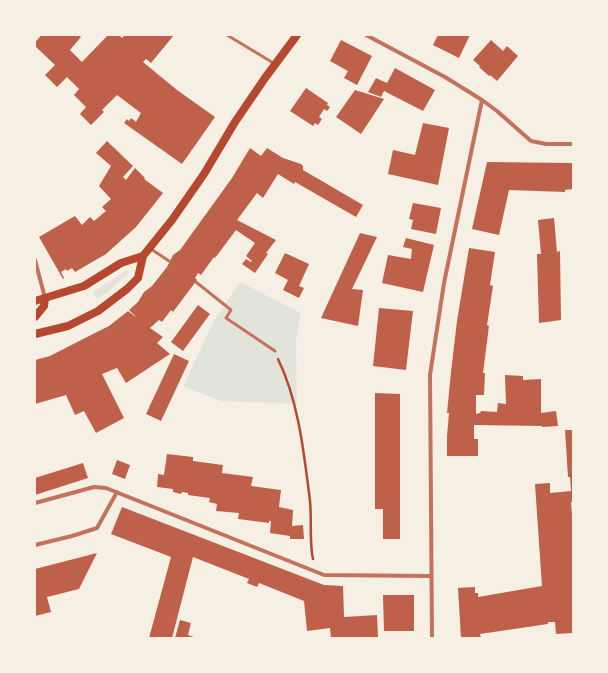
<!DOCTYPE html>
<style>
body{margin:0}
#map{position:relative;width:608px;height:673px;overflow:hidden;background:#f6efe4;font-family:Raleway,sans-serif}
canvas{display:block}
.frame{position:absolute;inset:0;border:36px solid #f6efe4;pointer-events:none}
</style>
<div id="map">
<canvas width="608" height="673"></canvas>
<div class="frame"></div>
</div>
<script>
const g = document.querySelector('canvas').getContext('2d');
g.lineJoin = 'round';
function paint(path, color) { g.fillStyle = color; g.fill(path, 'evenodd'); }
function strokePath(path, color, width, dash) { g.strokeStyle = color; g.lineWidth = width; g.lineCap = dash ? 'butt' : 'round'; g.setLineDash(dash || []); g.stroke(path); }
paint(new Path2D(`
 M127,270L129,273L107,293L97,299L93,292Z
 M240,282L301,313L296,341L297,404L221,401L183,386L213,323Z`), '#e2e4dc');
paint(new Path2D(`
 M39,35H78L81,37L70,50L82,62L108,35H119L122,38L125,35H174L151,63L146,59L143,62L177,90L215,117L182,164L124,123L127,119L129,121L131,118L136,122L141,113L117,95L102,110L104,112L91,125L80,114L86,107L74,95L79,89L67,77L57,87L45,75L55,65L35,46V42L40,37Z
 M438,35H470L459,58L433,45Z
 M341,40L372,56L357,85L344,78L348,71L330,61Z
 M491,40L503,51L507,46L518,56L497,81L490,75L489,76L479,67L480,66L473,60Z
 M395,68L435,90L423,111L384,91L381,97L368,92L376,78L387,83Z
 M306,88L328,103L327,105L330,107L327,111L324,109L319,117L322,119L318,125L315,123L313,126L290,111Z
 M355,90L384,99L361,134L336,117Z
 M423,123L449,128L438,185L388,174L393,150L415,155Z
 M107,141L133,166L123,177L126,180L135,168L145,178L144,179L163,193L136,227L106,254L75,272L72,268L67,271L66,269L61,272L64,278L63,279L39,237L75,216L82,225L90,217L94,221L106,211L102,207L111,199L99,186L111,166L96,153Z
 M250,148L261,156L267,148L283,158L301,164L303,166V170L363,205L356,217L295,182L294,184L278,174L263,198L257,193L237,220L276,240L266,253L268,254L255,273L242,264L246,259L251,262L252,261L246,256L255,243L236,230L215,258L214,257L201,275L198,273L195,278L197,280L173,312L171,310L162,322L159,320L150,328L163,337L157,343L170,354L126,383L117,368L102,374L124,418L96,433L84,411L75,415L66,395L35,404V360L50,356L91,335L109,326L128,311L137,318L129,310L138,302L144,292L152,286L167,267L173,255L180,250L232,178Z
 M487,162L573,163V189L565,190V192L509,190L499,235L472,229Z
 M413,203L441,208L436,234L411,229L413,220L409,219Z
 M554,218L557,252L560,251L561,320L539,323L537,254H541L538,220Z
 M360,233L377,237L352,289L363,290L358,326L321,318Z
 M406,238L434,245L423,292L382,283L388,255L411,259L412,249L403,247Z
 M469,248L495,252L490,285L493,286L487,325L489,326L483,373H485L484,395H476V414L480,413L481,411L497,412L498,403L506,404L505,375L523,376V380L541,379V413L556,411L558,426L542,427V426L474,425V439H478V456H447V436L449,413H447L451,372L457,321Z
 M285,253L309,264L299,286L304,288L299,298L283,290L288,280L275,273Z
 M198,305L210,314L183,351L171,342Z
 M379,308L413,311L406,370L373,366Z
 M174,354L189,361L161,421L146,414Z
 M375,393L400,394V539H383V509H375Z
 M565,430H573V502H571L573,528V633L556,634L555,622H548V624L480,634L481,638H461L458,588L475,587V593H478V597L542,586L535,484L550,483V493L571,491L570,477H568Z
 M167,454L193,457V461L223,465L222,473L253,477L251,486L281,490L279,507L293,510L292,526L303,525L304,539H290V536L270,533L271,521H269V523L238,519L239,513L216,511L217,504L209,502L210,498L188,495V493L182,492L181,494L173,492V489L157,487L158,474L164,475Z
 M117,460L130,465L125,479L112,474Z
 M83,463L88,478L35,495V478Z
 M122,507L324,585L343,586L344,617L377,615L378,638H331L330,628L307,631L304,601L259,583L257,587L247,583L249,579L193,557L172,638H149L171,557L111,534Z
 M97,553L79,589L47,597L51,612L35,616V569Z
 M383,595H414V631H384Z
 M180,620L191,623L188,635L197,638H175Z`), '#bf614a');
strokePath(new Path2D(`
 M278,359C299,402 304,454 310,501C312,520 309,541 313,559`), '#b5482f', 2.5);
strokePath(new Path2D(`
 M227,35L275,64
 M151,249L169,261
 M196,282L231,310L226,318L275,351`), '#c5725c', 3);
strokePath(new Path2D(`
 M366,35L445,77L482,100L444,283L430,375L432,638
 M482,100L497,111L531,141L546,144H573
 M35,260L45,298
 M35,503L94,487L106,488L324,575L431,576
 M35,545L72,536L97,528L117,492`), '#c5725c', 4);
strokePath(new Path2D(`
 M35,301L84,286L121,263L143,256
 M35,317L44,306L45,298
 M35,334L68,326L98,311L127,289L138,278L143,256L172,220L204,174L235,122L265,78L297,35`), '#b5482f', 8);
</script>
